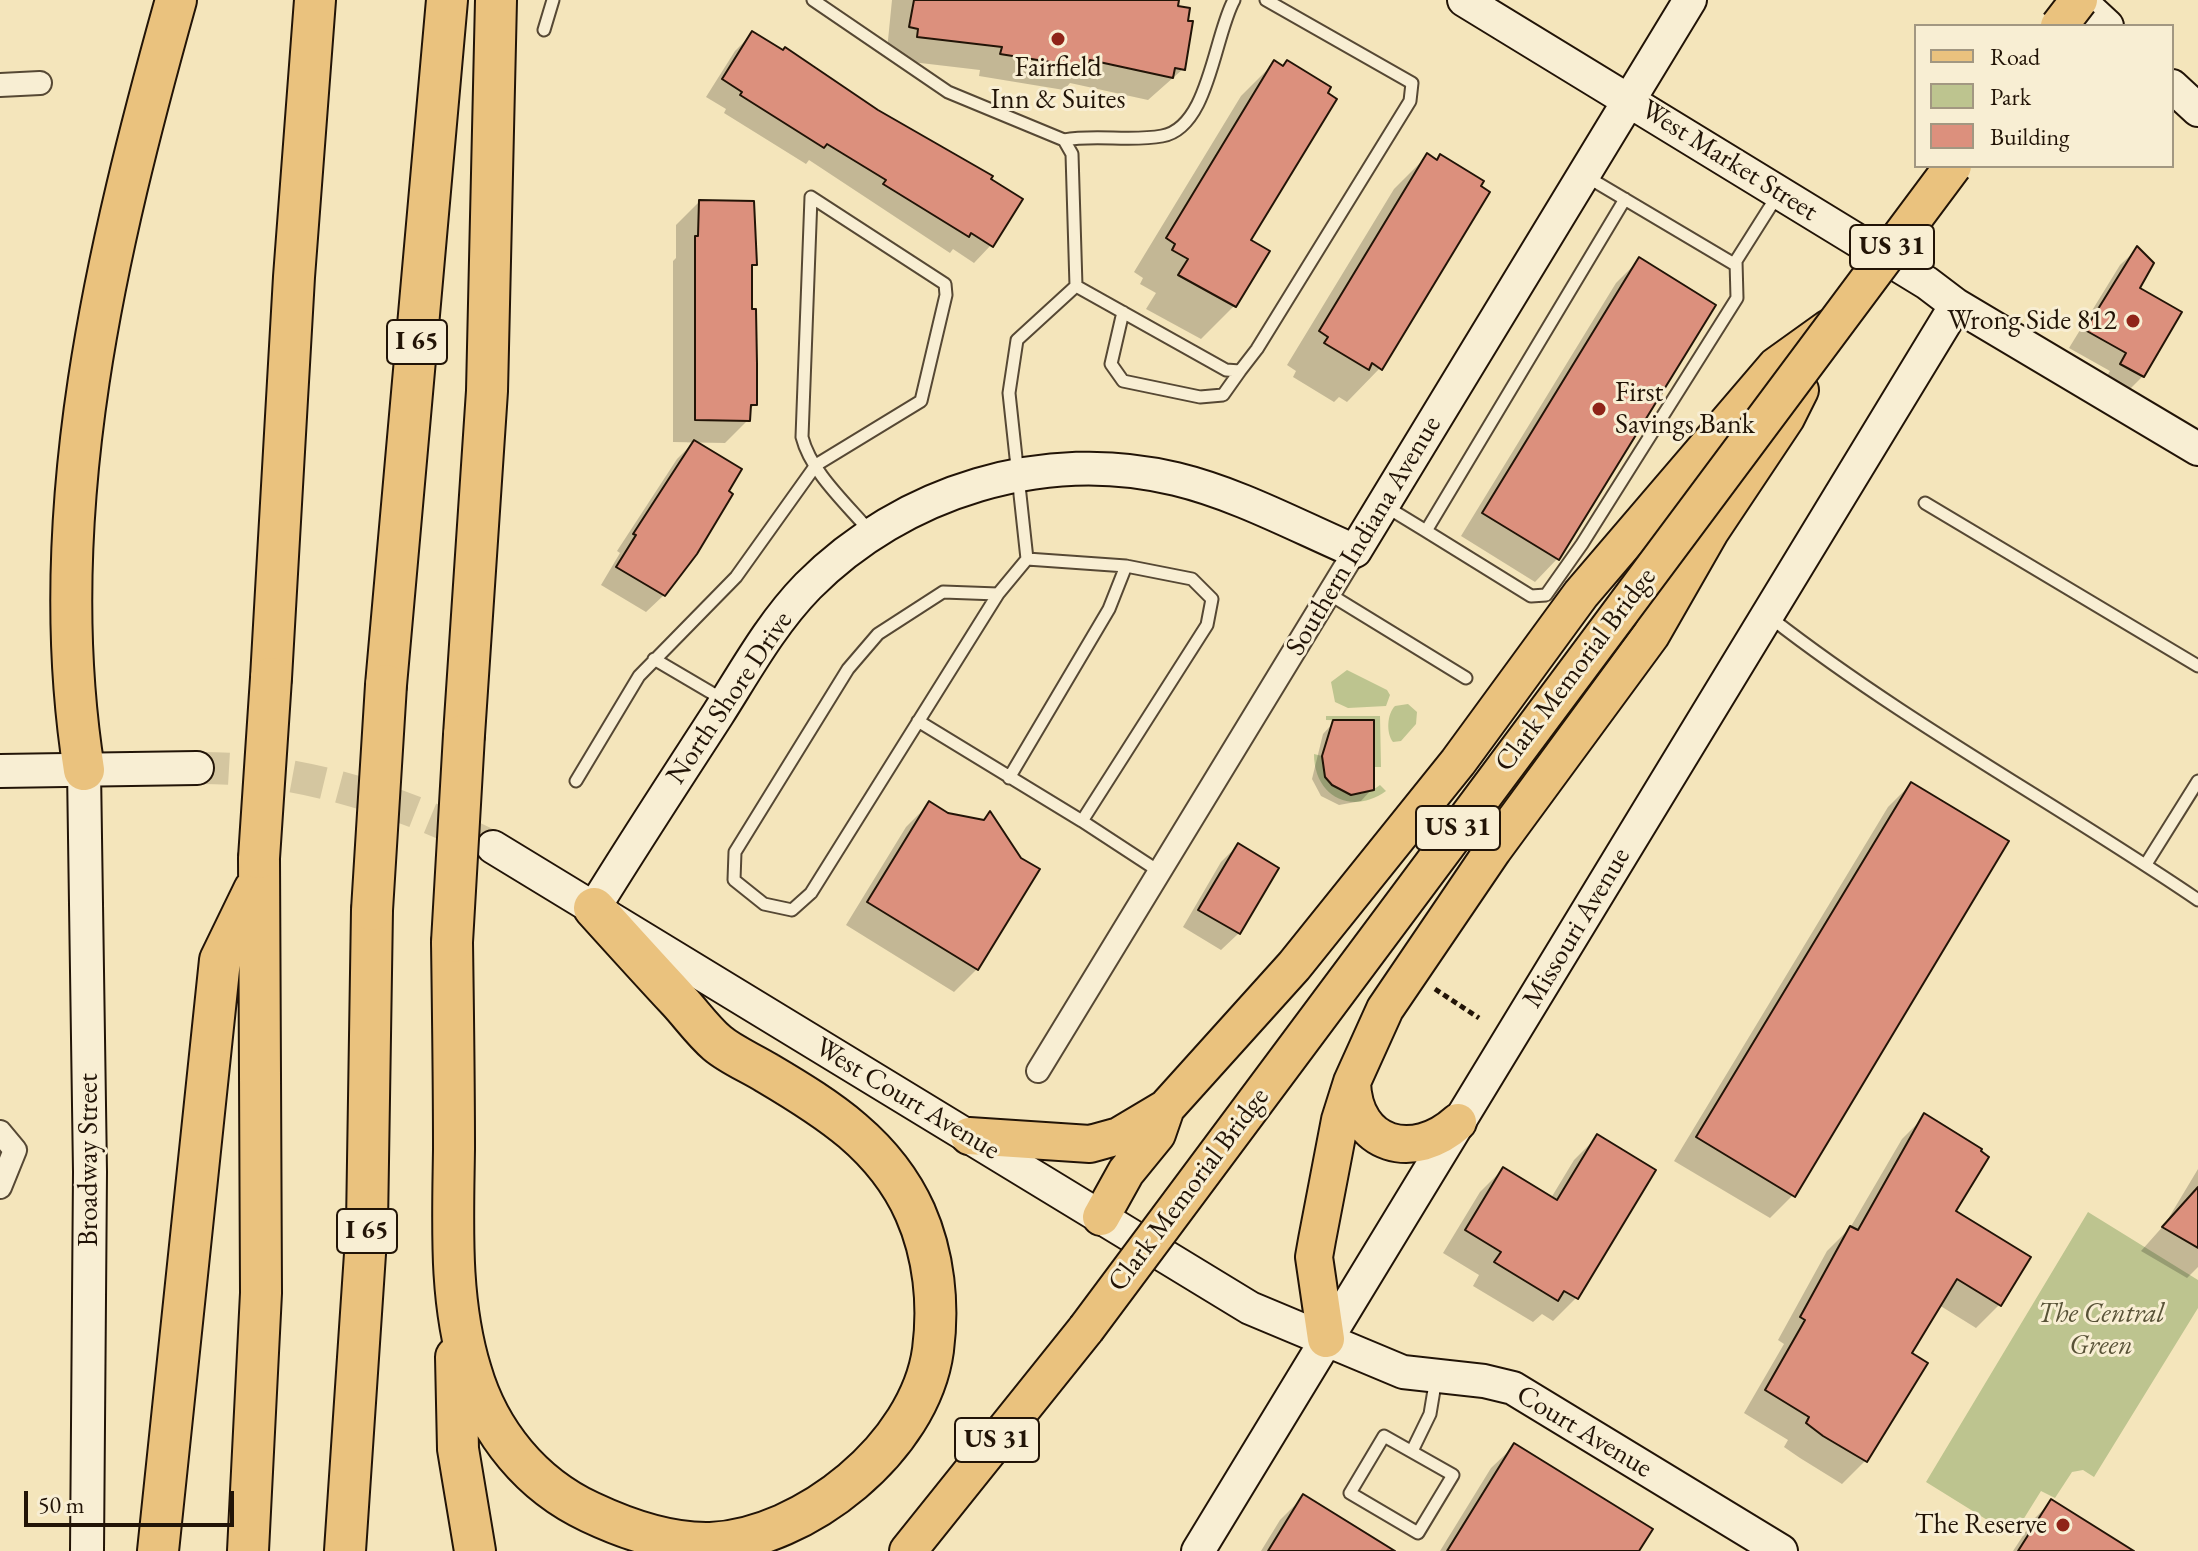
<!DOCTYPE html>
<style>
body{margin:0}
#map{position:relative;width:2198px;height:1551px;overflow:hidden;background:#f4e5bb;font-family:"EB Garamond",serif}
canvas{display:block}
.legend{position:absolute;left:1914px;top:24px;width:260px;height:144px;box-sizing:border-box;background:#f8eed3;border:2px solid #a29781;margin:0;padding:10px 14px;list-style:none;font-size:24px;color:#221407}
.legend li{display:flex;align-items:center;gap:16px;height:40px}
.legend b{width:40px;border:2px solid #a29781}
.scale{position:absolute;left:24px;top:1491px;width:210px;height:36px;box-sizing:border-box;border:4px solid #221407;border-top:0;padding-left:10px;font-size:24px;line-height:28px;white-space:nowrap;color:#221407;-webkit-text-stroke:6px #f8eed3;paint-order:stroke}
</style>
<div id="map">
<canvas width="2198" height="1551"></canvas>
<ul class="legend">
<li><b style="height:10px;background:#eac27e"></b>Road</li>
<li><b style="height:22px;background:#bdc48f"></b>Park</li>
<li><b style="height:22px;background:#dc907d"></b>Building</li>
</ul>
<div class="scale">50 m</div>
</div>
<script>
const g = document.querySelector('canvas').getContext('2d');
g.lineJoin = 'round';
function paint(path, color) { g.fillStyle = color; g.fill(path, 'evenodd'); }
function strokePath(path, color, width, dash) { g.strokeStyle = color; g.lineWidth = width; g.lineCap = dash ? 'butt' : 'round'; g.setLineDash(dash || []); g.stroke(path); }
function drawText(font, color, halo, rows, align = 'center') {
  g.font = font + ' "EB Garamond",serif'; g.lineWidth = 6; g.setLineDash([]); g.textBaseline = 'middle'; g.strokeStyle = halo; g.fillStyle = color; for (const [text, x, y, turn = 0] of rows) {
    g.save(); g.translate(x, y); g.rotate((+turn || 0) * Math.PI / 180); g.textAlign = isNaN(turn) ? turn : align; if (halo) g.strokeText(text, 0, 0); g.fillText(text, 0, 0); g.restore();
  }
}
paint(new Path2D(`
 M1347,670L1387,690L1390,695L1386,706L1348,708L1335,702L1331,682Z
 M1408,704L1417,712L1416,724L1401,741L1393,742C1386,733 1387,714 1395,706Z
 M1326,716H1380L1381,767H1374V721L1326,720Z
 M1314,754L1322,756C1322,790 1353,805 1380,785L1386,791C1351,816 1314,796 1314,754Z
 M2088,1212L2198,1280V1308L2094,1477L2083,1470L2072,1472L2055,1498L2041,1491L2013,1536L1926,1482Z`), '#bdc48f');
paint(new Path2D(`
 M892,0H1177L1183,69L1148,100L1070,83L1064,90L979,76L980,70L895,60L887,50Z
 M752,34L991,245L974,263L953,249L950,253L809,160L806,164L724,113L726,109L706,97L735,51Z
 M1274,63L1249,240L1234,306L1201,339L1146,309L1156,293L1140,284L1143,278L1134,272L1241,96Z
 M1427,156L1380,368L1347,402L1339,397L1334,402L1293,377L1296,371L1287,365L1394,189Z
 M699,202L755,264L750,269L755,404L748,411V420L725,443L673,442V261L676,258V225Z
 M2137,249L2143,376L2126,393L2104,381L2110,371L2069,348L2120,265Z
 M1639,260L1714,305L1557,559L1535,582L1461,536L1616,283Z
 M694,442L730,494L664,595L646,612L601,585L620,553L617,551L677,459Z
 M1334,722L1372,789L1361,801L1339,805L1321,796L1312,779L1323,734Z
 M1911,784L1793,1195L1770,1218L1674,1161L1888,807Z
 M929,804L947,815L982,822L990,814L977,969L954,992L846,925L906,827Z
 M1238,845L1239,933L1221,950L1183,927L1221,862Z
 M1925,1116L1953,1211L1999,1305L1976,1328L1939,1305L1909,1353L1865,1461L1842,1484L1800,1458L1784,1447L1788,1440L1744,1413L1784,1344L1778,1340L1827,1251L1850,1228L1902,1139Z
 M1597,1137L1576,1298L1553,1321L1542,1314L1533,1322L1473,1286L1479,1275L1443,1253L1480,1192L1503,1169L1551,1198L1574,1160Z
 M2198,1169V1267L2187,1278L2141,1251L2165,1224Z
 M1514,1446L1637,1551H1440L1491,1468Z
 M1303,1497L1392,1551H1261L1280,1520Z
 M2051,1502L2130,1551H2013L2034,1519Z`), '#0003');
const building = new Path2D(`
 M914,0H1179L1178,6L1190,8L1188,21H1193L1185,70L1175,68L1173,78L1090,60L1088,68L1000,54L1002,47L917,37L918,29L909,27Z
 M752,31L783,50L785,47L878,110L993,176L991,179L1023,199L993,247L971,233L969,237L883,184L886,180L827,144L824,148L740,95L742,92L722,79Z
 M1274,60L1283,66L1287,60L1331,87L1328,93L1337,99L1251,240L1270,251L1236,307L1178,275L1188,259L1172,250L1175,244L1166,238Z
 M1427,153L1437,160L1440,154L1484,181L1481,186L1490,192L1382,370L1372,363L1369,370L1324,343L1328,337L1319,331Z
 M699,200L754,201L757,265H752V309H756L757,364V405H751L750,421L695,420V236H698Z
 M2137,246L2154,263L2140,288L2182,312L2144,377L2120,364L2126,353L2085,330Z
 M1639,257L1716,305L1559,560L1482,513Z
 M694,440L742,469L729,491L733,494L697,554L665,596L616,567L636,535L633,534Z
 M1333,720H1374V790L1351,795L1332,785L1325,777L1322,756Z
 M1911,782L2009,841L1795,1197L1696,1137Z
 M929,801L948,813L984,820L990,811L1021,858L1040,869L978,970L867,902Z
 M1238,843L1279,868L1240,934L1198,910Z
 M1924,1113L1982,1149L1981,1151L1989,1157L1956,1211L2031,1257L2001,1306L1957,1279L1912,1353L1928,1363L1867,1462L1823,1436L1806,1423L1809,1417L1765,1390L1805,1320L1800,1317L1850,1226L1858,1230Z
 M1597,1134L1656,1170L1578,1299L1564,1291L1558,1301L1494,1262L1501,1252L1465,1230L1503,1167L1557,1200Z
 M2198,1187V1248L2162,1227Z
 M1514,1443L1653,1529L1639,1551H1447Z
 M1303,1494L1395,1551H1268Z
 M2051,1499L2134,1551H2018Z`);
paint(building, '#dc907d');
strokePath(building, '#221407', 2);
strokePath(new Path2D(`
 M197,768C301,767 401,801 493,847`), '#d4c6a0', 32, [32, 16]);
const lane = new Path2D(`
 M813,0L948,92L1064,140L1072,154L1076,286L1017,340L1009,393L1027,559L998,594L811,893L792,910L764,904L734,880L735,852L848,669L878,634L943,592L998,594
 M544,30L553,0
 M1064,140C1096,134 1130,142 1162,136C1209,128 1214,36 1234,0
 M1584,175L1734,264L1777,196
 M1076,286L1226,370L1240,371L1257,349L1410,101L1412,83L1266,0
 M1123,312L1111,364L1123,381L1200,397L1223,395L1240,371
 M1925,503L2198,666
 M1385,506L1426,531L1625,199
 M1426,531L1531,596L1546,595L1582,544L1737,298L1736,261
 M1027,559L1126,566L1192,579L1212,599L1207,625L1082,821L1160,872
 M1329,594L1466,678
 M1771,618C1906,723 2057,804 2198,900
 M654,659L722,699
 M918,721L1082,821
 M1009,778L1109,609L1126,566
 M576,781L639,676L736,577L816,465L921,401L946,295L945,284L811,197L802,437C811,473 849,506 872,534
 M2146,864L2198,781
 M1384,1436L1453,1475L1418,1533L1350,1493Z
 M1412,1451L1430,1414L1436,1378`);
const street = new Path2D(`
 M0,85L40,83
 M1038,1071L1355,551
 M0,1132L15,1150L0,1187`);
const secondary = new Path2D(`
 M1464,0L1927,283L1956,305L2198,449
 M2079,0L2107,26
 M2172,86L2198,110
 M84,770L90,1172L87,1551
 M0,771L197,768
 M493,847L1250,1308L1403,1372L1484,1381L1513,1388L1781,1551
 M594,908C634,843 676,779 718,714C746,670 771,624 808,586C902,491 1045,447 1176,479C1238,494 1297,526 1355,551L1690,0
 M1198,1551L1956,305`);
const primary = new Path2D(`
 M1352,1082C1354,1147 1414,1162 1458,1122
 M969,1136L1090,1144L1119,1136L1166,1108
 M1101,1217L1126,1172L1157,1134L1166,1108L1294,966L1458,762L1581,594L1776,366L1829,328
 M1326,1339L1314,1257L1317,1240L1340,1120L1352,1082L1385,1009L1493,850L1651,635L1710,532L1786,418L1800,390
 M908,1551L1086,1329`);
const highway = new Path2D(`
 M271,678L294,277L315,0
 M386,685L447,0
 M464,735L487,391L496,0
 M84,770C43,512 107,247 176,0
 M452,942C453,1011 454,1080 454,1149C453,1224 449,1300 471,1371C489,1433 532,1485 590,1512C626,1529 669,1544 710,1543C805,1539 920,1447 933,1350C939,1304 934,1255 915,1212C885,1145 828,1109 767,1073C751,1063 731,1055 717,1043C703,1031 691,1014 678,1000C650,970 622,939 594,908
 M456,1357L458,1449L475,1551
 M158,1551L220,960L254,890
 M248,1551L261,1293L259,858
 M345,1551L367,1224L372,910`);
strokePath(lane, '#564834', 15);
strokePath(street, '#564834', 26);
strokePath(secondary, '#221407', 36);
strokePath(primary, '#221407', 40);
strokePath(highway, '#221407', 44);
strokePath(new Path2D(`
 M1435,989L1479,1018`), '#221407', 5, [6, 4]);
strokePath(lane, '#f8eed3', 11);
strokePath(street, '#f8eed3', 22);
strokePath(secondary, '#f8eed3', 32);
strokePath(primary, '#eac27e', 36);
strokePath(highway, '#eac27e', 40);
const primaryBridge = new Path2D(`
 M2059,26L2079,0
 M1086,1329L1953,166`);
const highwayBridge = new Path2D(`
 M259,858L271,678
 M372,910L386,685
 M452,942L464,735`);
strokePath(primaryBridge, '#221407', 40, []);
strokePath(highwayBridge, '#221407', 44, []);
strokePath(primaryBridge, '#eac27e', 36);
strokePath(highwayBridge, '#eac27e', 40);
for (const [x, y, r, color] of [
 [1058,39,8,"#8f2418"],
 [2133,321,8,"#8f2418"],
 [1599,409,8,"#8f2418"],
 [2063,1525,8,"#8f2418"]
]) { const dot = new Path2D(); dot.arc(x, y, r, 0, 2 * Math.PI); g.fillStyle = color; g.fill(dot); strokePath(dot, '#f8eed3', 3); }
for (const [x, y, w] of [
 [1892,247,84],
 [417,342,60],
 [1458,828,84],
 [367,1231,60],
 [997,1440,84]
]) { const box = new Path2D(); box.roundRect(x - w / 2, y - 22, w, 44, 6); g.fillStyle = '#f8eed3'; g.fill(box); strokePath(box, '#221407', 2); }
drawText('bold 26px', '#221407', null, [
 ["US 31",1892,247],
 ["I 65",417,342],
 ["US 31",1458,828],
 ["I 65",367,1231],
 ["US 31",997,1440]
]);
drawText('28px', '#221407', '#f8eed3', [
 ["Fairfield",1058,68,"center"],
 ["Inn & Suites",1058,100,"center"],
 ["Wrong Side 812",2117,321],
 ["First",1615,393,"left"],
 ["Savings Bank",1615,425,"left"],
 ["The Reserve",2047,1525]
], 'right');
drawText('28px', '#221407', '#f8eed3', [
 ["West Market Street",1729,161,32],
 ["Southern Indiana Avenue",1364,536,-59],
 ["Clark Memorial Bridge",1576,670,-53],
 ["North Shore Drive",730,698,-56],
 ["Missouri Avenue",1577,928,-59],
 ["West Court Avenue",907,1099,31],
 ["Broadway Street",89,1160,-90],
 ["Clark Memorial Bridge",1189,1190,-53],
 ["Court Avenue",1584,1432,31]
]);
drawText('italic 28px', '#585237', '#f8eed3', [
 ["The Central",2101,1314],
 ["Green",2101,1346]
]);
</script>
